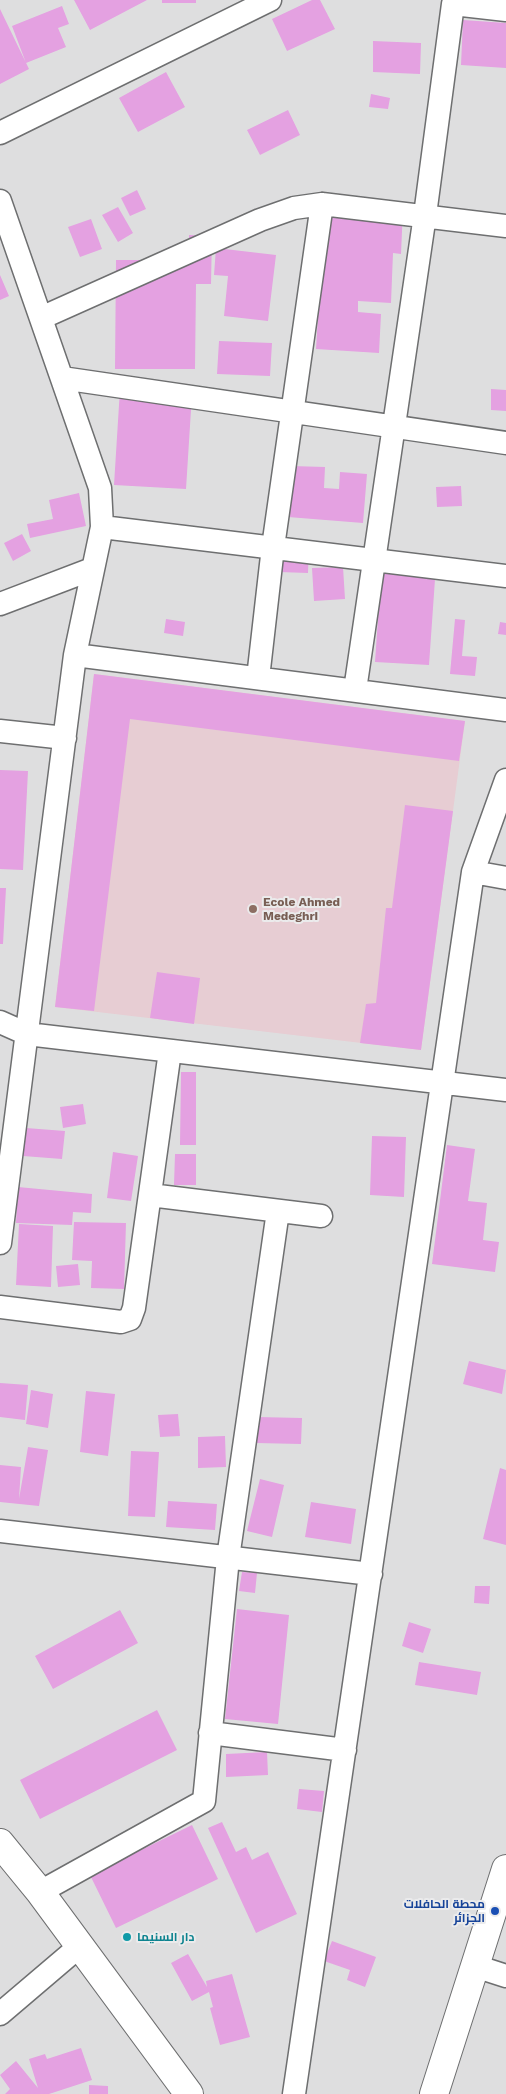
<!DOCTYPE html>
<meta charset="utf-8">
<style>
body{margin:0}
canvas{display:block;background:#dededf}
</style>
<canvas width="506" height="2094"></canvas>
<script>
const g = document.querySelector('canvas').getContext('2d');
g.lineJoin = 'round';
function paint(path, color) { g.fillStyle = color; g.fill(path, 'evenodd'); }
function strokePath(path, color, width, dash) { g.strokeStyle = color; g.lineWidth = width; g.lineCap = dash ? 'butt' : 'round'; g.setLineDash(dash || []); g.stroke(path); }
function drawText(font, color, halo, rows, align = 'center') {
  g.font = font + ' "Work Sans",Cairo,sans-serif'; g.lineWidth = 4; g.setLineDash([]); g.textBaseline = 'middle'; g.strokeStyle = halo; g.fillStyle = color; for (const [text, x, y, turn = 0] of rows) {
    g.save(); g.translate(x, y); g.rotate((+turn || 0) * Math.PI / 180); g.textAlign = isNaN(turn) ? turn : align; if (halo) g.strokeText(text, 0, 0); g.fillText(text, 0, 0); g.restore();
  }
}
paint(new Path2D(`
 M94,674L465,721L421,1050L55,1007Z`), '#e7cdd3');
paint(new Path2D(`
 M74,0H147L90,30Z
 M162,0H196V3H162Z
 M312,0H320L335,29L287,51L272,19Z
 M62,6L69,24L58,28L66,47L26,63L12,26Z
 M0,9L29,69L0,84Z
 M463,20L506,23V68L461,65Z
 M373,41L421,43L420,74L373,72Z
 M166,72L185,107L138,132L119,98Z
 M371,94L390,98L388,109L369,107Z
 M288,110L300,135L260,155L247,130Z
 M137,190L146,209L130,216L121,198Z
 M325,204L403,208L401,254L393,253L391,303L358,301V312L381,314L379,353L316,349Z
 M118,207L133,233L118,242L102,215Z
 M91,219L102,249L80,257L68,227Z
 M189,235L212,236L211,284H196L195,369H115L116,260H167L168,247H189Z
 M216,248L276,255L268,321L224,316L228,276L214,275Z
 M0,275L9,296L0,300Z
 M219,341L272,343L270,376L217,374Z
 M120,389L192,394L186,489L114,485Z
 M491,389L506,390V411L491,410Z
 M291,466L325,467L324,488L339,489L340,472L367,474L363,523L288,517Z
 M461,486L462,506L437,507L436,487Z
 M79,493L86,526L30,538L27,524L53,519L49,500Z
 M22,534L31,551L13,561L4,543Z
 M280,543L309,544L308,573L279,572Z
 M382,562L436,565L429,665L375,662Z
 M343,567L345,599L314,601L312,568Z
 M166,619L185,622L183,636L164,633Z
 M455,619L465,620L462,656L477,657L475,676L450,674Z
 M500,622L506,623V635L498,634Z
 M94,674L465,721L459,761L130,719L94,1011L55,1007Z
 M0,770L28,771L23,870L0,869Z
 M405,805L453,811L421,1050L360,1043L366,1004L376,1003L386,908H392Z
 M0,888H6L3,944H0Z
 M157,972L200,978L194,1024L150,1018Z
 M181,1072H196V1145H180Z
 M83,1104L86,1124L63,1128L60,1107Z
 M26,1128L65,1131L62,1159L23,1156Z
 M372,1136L406,1137L404,1197L370,1195Z
 M447,1145L475,1149L468,1201L487,1203L483,1240L499,1242L495,1272L432,1264Z
 M113,1152L138,1156L131,1201L107,1198Z
 M175,1154H196V1185H174Z
 M18,1187L92,1194L91,1213L73,1212L72,1225L16,1223Z
 M74,1222L126,1223L124,1289L91,1288L92,1261L72,1260Z
 M19,1224L53,1226L51,1287L16,1285Z
 M78,1264L80,1285L58,1287L56,1266Z
 M469,1361L506,1370L502,1394L463,1384Z
 M0,1383L28,1385L25,1420L0,1417Z
 M31,1390L53,1394L48,1428L26,1424Z
 M86,1391L115,1394L108,1456L80,1452Z
 M178,1414L180,1436L160,1437L158,1415Z
 M257,1417L302,1418L301,1444L256,1443Z
 M225,1436L226,1467L198,1468V1437Z
 M28,1447L48,1450L39,1506L0,1502V1465L21,1467L19,1499Z
 M131,1451L159,1452L155,1517L128,1516Z
 M500,1468L506,1470V1545L483,1539Z
 M260,1479L284,1485L272,1537L247,1531Z
 M168,1501L217,1504L215,1530L166,1527Z
 M311,1502L356,1509L351,1544L305,1537Z
 M242,1572L257,1573L255,1593L239,1591Z
 M475,1586H490L489,1604L474,1603Z
 M237,1609L289,1615L278,1724L225,1719Z
 M120,1610L138,1643L53,1689L35,1656Z
 M409,1622L431,1629L423,1653L402,1646Z
 M419,1662L481,1672L477,1695L415,1685Z
 M157,1710L177,1750L40,1819L20,1780Z
 M267,1752L268,1775L226,1777V1754Z
 M299,1789L324,1791L322,1812L297,1809Z
 M222,1822L236,1852L246,1847L252,1860L268,1852L297,1914L256,1933L208,1828Z
 M192,1825L218,1879L116,1928L90,1875Z
 M332,1941L376,1957L365,1987L347,1980L350,1970L324,1961Z
 M188,1954L207,1987L206,1981L232,1974L250,2037L220,2045L210,2008L213,2007L209,1992L192,2001L171,1963Z
 M81,2048L92,2080L49,2094H5L10,2089L0,2075L16,2061L38,2088L29,2059L45,2054L47,2059Z
 M89,2085L108,2086V2094H89Z`), '#e4a1e1');
const minor = new Path2D(`
 M0,133L270,0
 M0,201L100,488L102,527L75,655L0,1243
 M41,318L260,220L294,208L322,204L506,226
 M62,378L506,443
 M102,527L506,576
 M0,604L92,569
 M75,655L506,710
 M258,678L273,547L322,204
 M355,690L425,215L453,4L506,10
 M0,731L65,738
 M473,872L506,878
 M0,1022L27,1034L506,1090
 M150,1195L321,1216
 M0,1307L121,1322L130,1319L134,1308L170,1051
 M0,1531L371,1574
 M210,1733L345,1750
 M40,1892L204,1801L228,1558L278,1211
 M475,1966L506,1976
 M0,2014L81,1945
 M294,2094L473,872L506,780`);
const secondary = new Path2D(`
 M0,1843L40,1892L189,2094
 M434,2094L506,1869`);
strokePath(minor, '#6e6f70', 25);
strokePath(secondary, '#6e6f70', 30);
strokePath(minor, '#fff', 22);
strokePath(secondary, '#fff', 28);
for (const [x, y, r, color] of [
 [253,909,5,"#8d6e63"],
 [495,1911,5,"#1a4fb4"],
 [127,1937,5,"#0f9aa8"]
]) { const dot = new Path2D(); dot.arc(x, y, r, 0, 2 * Math.PI); g.fillStyle = color; g.fill(dot); strokePath(dot, '#ebebec', 2); }
drawText('bold 12px', '#785e54', '#ebebec', [
 ["Ecole Ahmed",263,902],
 ["Medeghri",263,916]
], 'left');
drawText('bold 12px', '#164399', '#ebebec', [
 ["محطة الحافلات",485,1904],
 ["الجزائر",485,1918]
], 'right');
drawText('bold 12px', '#0d838f', '#ebebec', [
 ["دار السنيما",137,1937]
], 'left');
</script>
